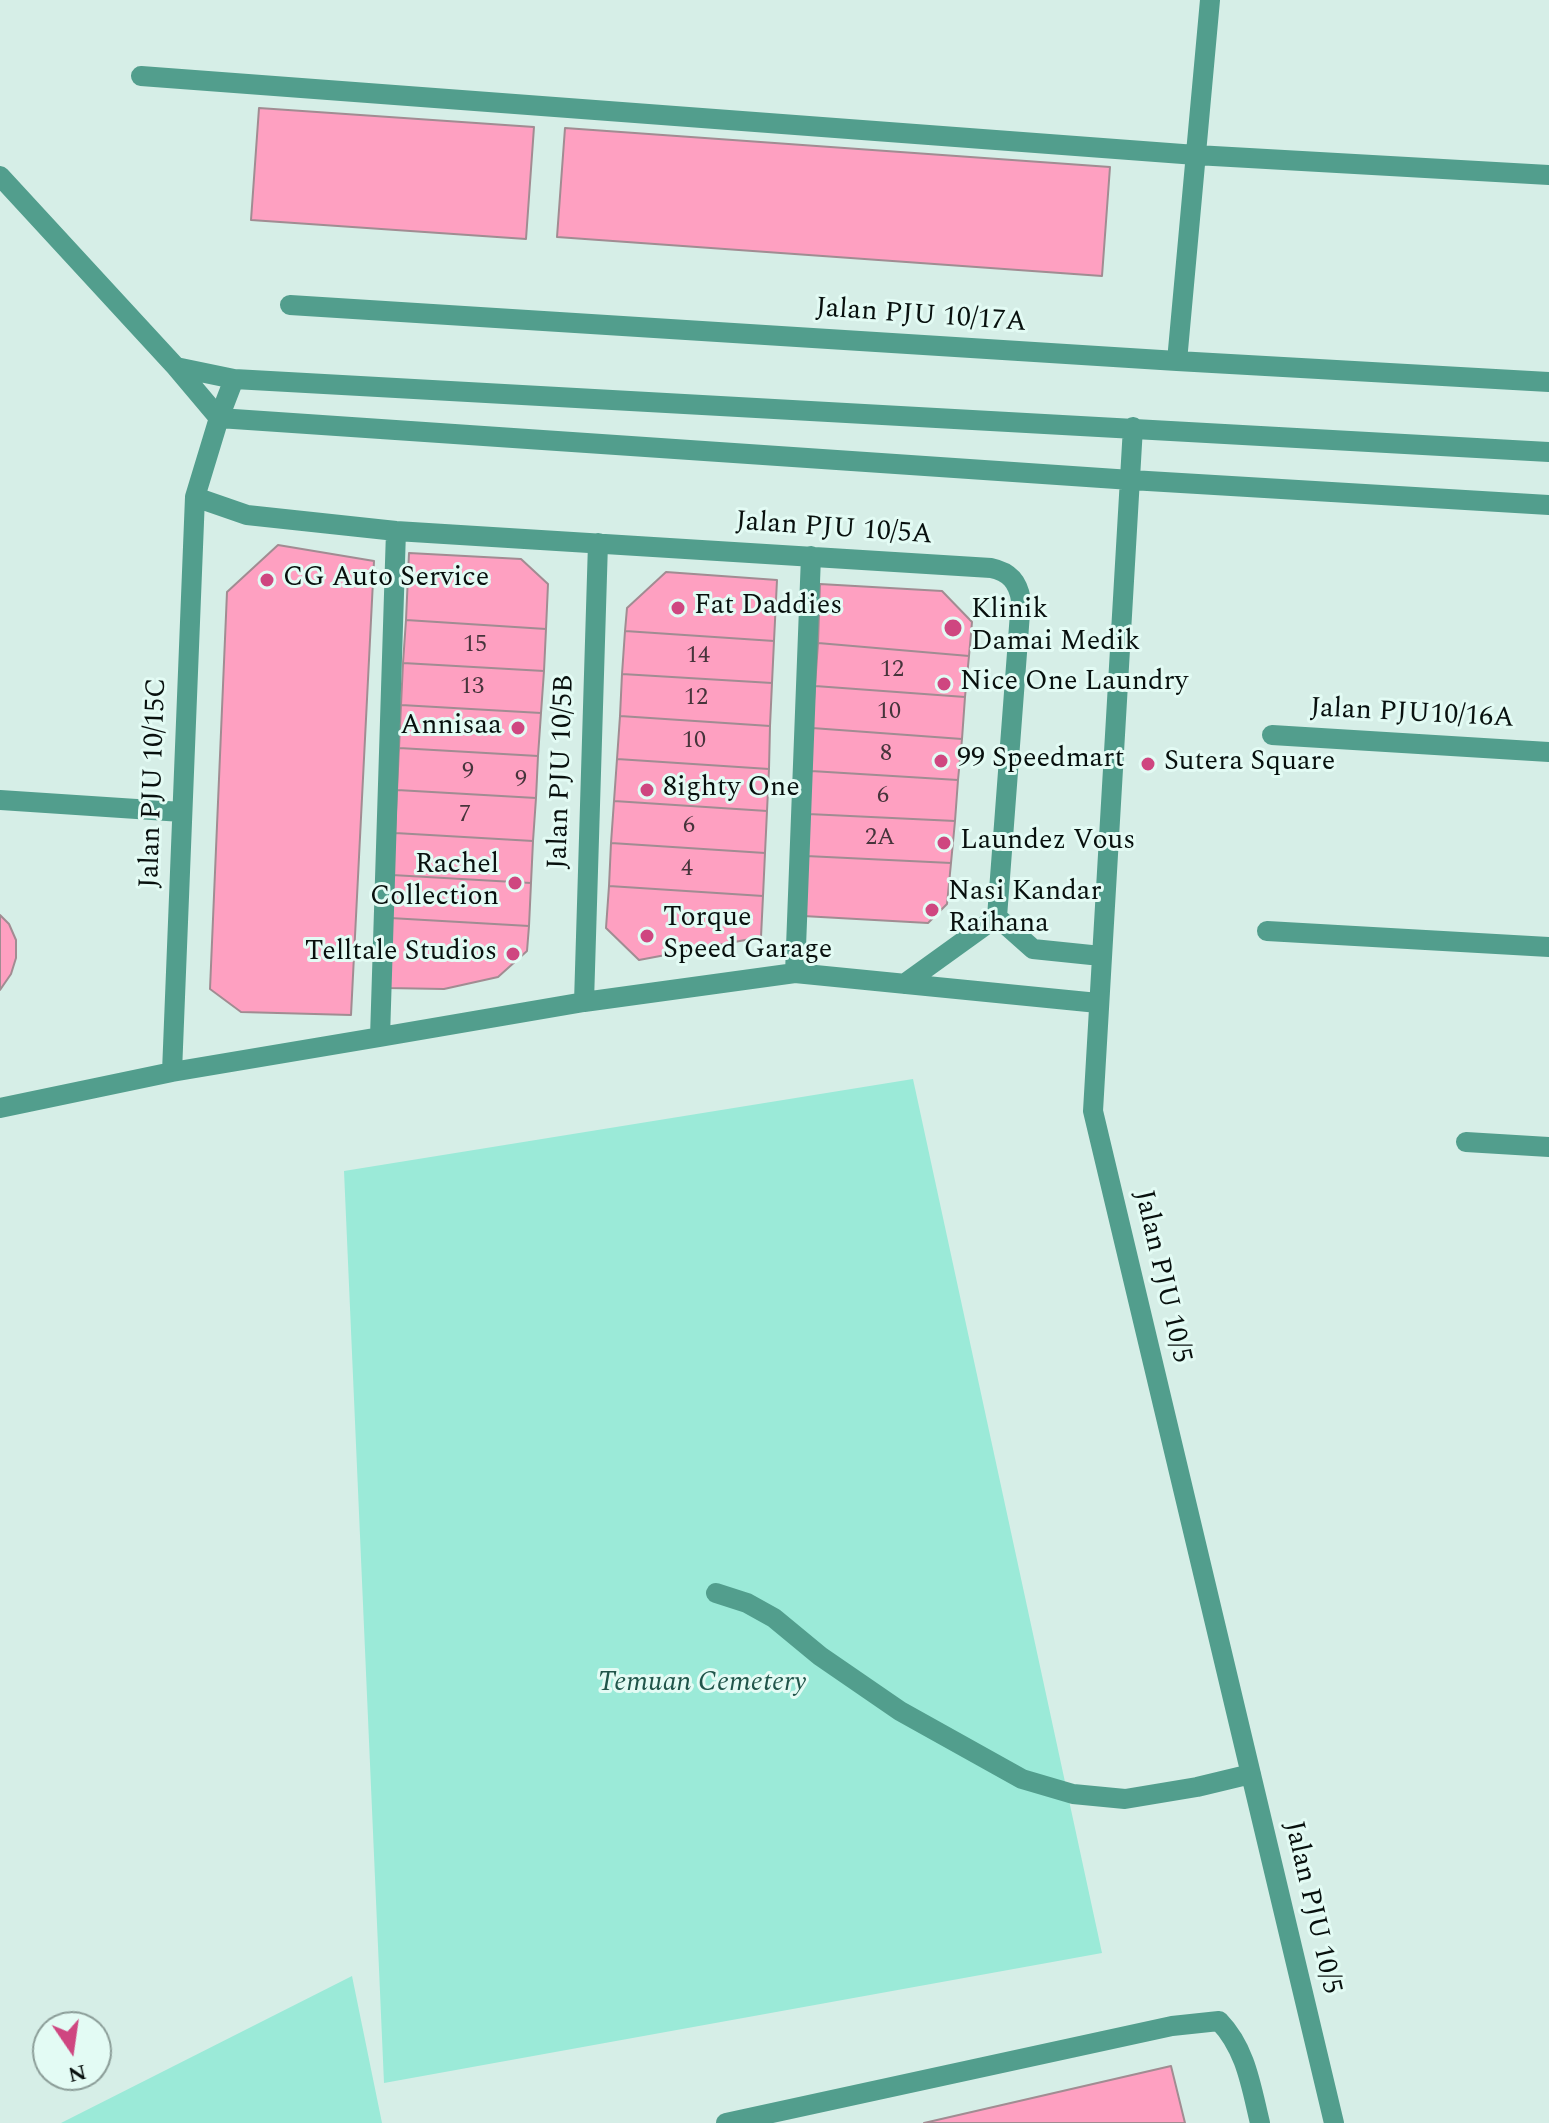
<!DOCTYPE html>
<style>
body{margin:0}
#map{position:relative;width:1549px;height:2123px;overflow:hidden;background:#d6eee7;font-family:Spectral,serif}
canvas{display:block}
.north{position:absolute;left:32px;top:2011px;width:80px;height:80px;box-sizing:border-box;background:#e3fbf4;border:2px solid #8b9d98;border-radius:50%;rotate:167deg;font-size:22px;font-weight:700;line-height:32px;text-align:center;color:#08100e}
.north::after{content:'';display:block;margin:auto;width:28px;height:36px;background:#cf4680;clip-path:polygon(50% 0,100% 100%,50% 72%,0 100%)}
</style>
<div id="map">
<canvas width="1549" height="2123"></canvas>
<div class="north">N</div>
</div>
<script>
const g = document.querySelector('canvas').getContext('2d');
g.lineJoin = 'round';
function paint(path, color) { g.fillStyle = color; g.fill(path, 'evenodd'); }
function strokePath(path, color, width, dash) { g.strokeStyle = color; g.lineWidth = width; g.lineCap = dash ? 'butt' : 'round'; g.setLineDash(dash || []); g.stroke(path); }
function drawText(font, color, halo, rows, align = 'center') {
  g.font = font + ' Spectral,serif'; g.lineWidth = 6; g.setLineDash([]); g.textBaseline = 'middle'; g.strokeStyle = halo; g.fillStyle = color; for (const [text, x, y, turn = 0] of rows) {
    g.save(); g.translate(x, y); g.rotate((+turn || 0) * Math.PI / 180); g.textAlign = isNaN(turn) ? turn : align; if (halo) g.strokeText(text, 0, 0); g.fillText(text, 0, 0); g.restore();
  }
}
paint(new Path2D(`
 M913,1079L1102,1953L384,2083L344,1171Z
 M352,1976L382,2123H61Z`), '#9bead8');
const building = new Path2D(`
 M259,108L534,127L526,239L251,220Z
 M565,128L1110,167L1102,276L557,237Z
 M278,545L374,561L351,1015L241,1012L210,989L227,592Z
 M409,553L521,559L548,584L546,629L406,620Z
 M666,572L777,580L774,641L625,631L627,608Z
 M820,584L942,591L972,622L969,656L818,643Z
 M406,620L546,629L544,671L403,663Z
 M625,631L774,641L772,683L622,674Z
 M818,643L969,656L965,697L815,686Z
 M403,663L544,671L541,713L401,705Z
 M622,674L772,683L770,726L620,716Z
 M815,686L965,697L962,739L812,728Z
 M401,705L541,713L538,756L399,748Z
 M620,716L770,726L769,769L617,759Z
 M812,728L962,739L958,780L811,771Z
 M399,748L538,756L536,798L397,790Z
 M617,759L769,769L767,811L614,801Z
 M811,771L958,780L955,821L808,814Z
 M397,790L536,798L533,841L395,833Z
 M614,801L767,811L765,853L611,843Z
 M808,814L955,821L951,863L806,856Z
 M395,833L533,841L531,883L392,875Z
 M611,843L765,853L763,896L609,886Z
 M806,856L951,863L947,904L928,923L803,916Z
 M392,875L531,883L529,926L390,918Z
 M609,886L763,896L761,937L639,960L606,928Z
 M0,915L9,924L16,940V958L11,974L0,990Z
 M390,918L529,926L527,951L498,977L444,989L387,988Z
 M1171,2066L1185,2123H924Z`);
paint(building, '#fea0c1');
strokePath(building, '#a18c92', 2);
strokePath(new Path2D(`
 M141,76L1196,155L1549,175
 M0,176L176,367L219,418L1131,480L1549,505
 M290,305L1177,361L1549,382
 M1177,361L1210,0
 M176,367L234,379L1549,452
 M1133,427L1093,1111L1334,2123
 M195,497L247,515L396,531L991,568C1010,572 1018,582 1021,600L997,917L1033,949L1101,956
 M1272,735L1549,752
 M0,800L182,812
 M1267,931L1549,947
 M795,973L811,556
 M904,984L997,917
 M584,1002L598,543
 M380,1037L396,531
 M172,1072L195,497L219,418L234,379
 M0,1108L172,1072L380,1037L584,1002L795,973L1098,1003
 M1466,1142L1549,1147
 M716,1593L747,1603L774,1618L820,1656L900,1711L1022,1779L1073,1794L1125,1799L1197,1787L1251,1774
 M726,2123L1172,2026L1219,2021C1246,2049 1251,2086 1260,2123`), '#529e8d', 20);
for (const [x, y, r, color] of [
 [267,580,8,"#cf4680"],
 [678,608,8,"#cf4680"],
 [953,628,10,"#cf4680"],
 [944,684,8,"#cf4680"],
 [518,728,8,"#cf4680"],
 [941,761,8,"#cf4680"],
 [1148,764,8,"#cf4680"],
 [647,790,8,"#cf4680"],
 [944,843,8,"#cf4680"],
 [515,883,8,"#cf4680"],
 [932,910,8,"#cf4680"],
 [647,936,8,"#cf4680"],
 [513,954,8,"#cf4680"]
]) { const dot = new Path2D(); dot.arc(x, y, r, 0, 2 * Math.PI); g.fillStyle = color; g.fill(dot); strokePath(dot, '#e3fbf4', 3); }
drawText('24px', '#46343b', null, [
 ["15",475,646],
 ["14",698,657],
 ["12",892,671],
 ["13",472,688],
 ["12",696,699],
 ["10",889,713],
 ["10",694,742],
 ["8",886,755],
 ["9",468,773],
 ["9",521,781],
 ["6",883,797],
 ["7",465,816],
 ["6",689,827],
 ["2A",880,839],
 ["4",687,870]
]);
drawText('28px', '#08100e', '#e3fbf4', [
 ["Jalan PJU 10/17A",921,317,4],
 ["Jalan PJU 10/5A",834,530,4],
 ["Jalan PJU10/16A",1412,715,3],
 ["Jalan PJU 10/5B",563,772,-88],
 ["Jalan PJU 10/15C",155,783,-88],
 ["Jalan PJU 10/5",1161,1277,77],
 ["Jalan PJU 10/5",1311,1908,77]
]);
drawText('28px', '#08100e', '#e3fbf4', [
 ["CG Auto Service",283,580],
 ["Fat Daddies",694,608],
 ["Klinik",971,612],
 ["Damai Medik",971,644],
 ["Nice One Laundry",960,684],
 ["Annisaa",502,728,"right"],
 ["99 Speedmart",957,761],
 ["Sutera Square",1164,764],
 ["8ighty One",663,790],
 ["Laundez Vous",960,843],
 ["Rachel",499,867,"right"],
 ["Collection",499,899,"right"],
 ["Nasi Kandar",948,894],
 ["Raihana",948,926],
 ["Torque",663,920],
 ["Speed Garage",663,952],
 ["Telltale Studios",497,954,"right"]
], 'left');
drawText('italic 28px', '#20554a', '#e3fbf4', [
 ["Temuan Cemetery",702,1685]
]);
</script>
